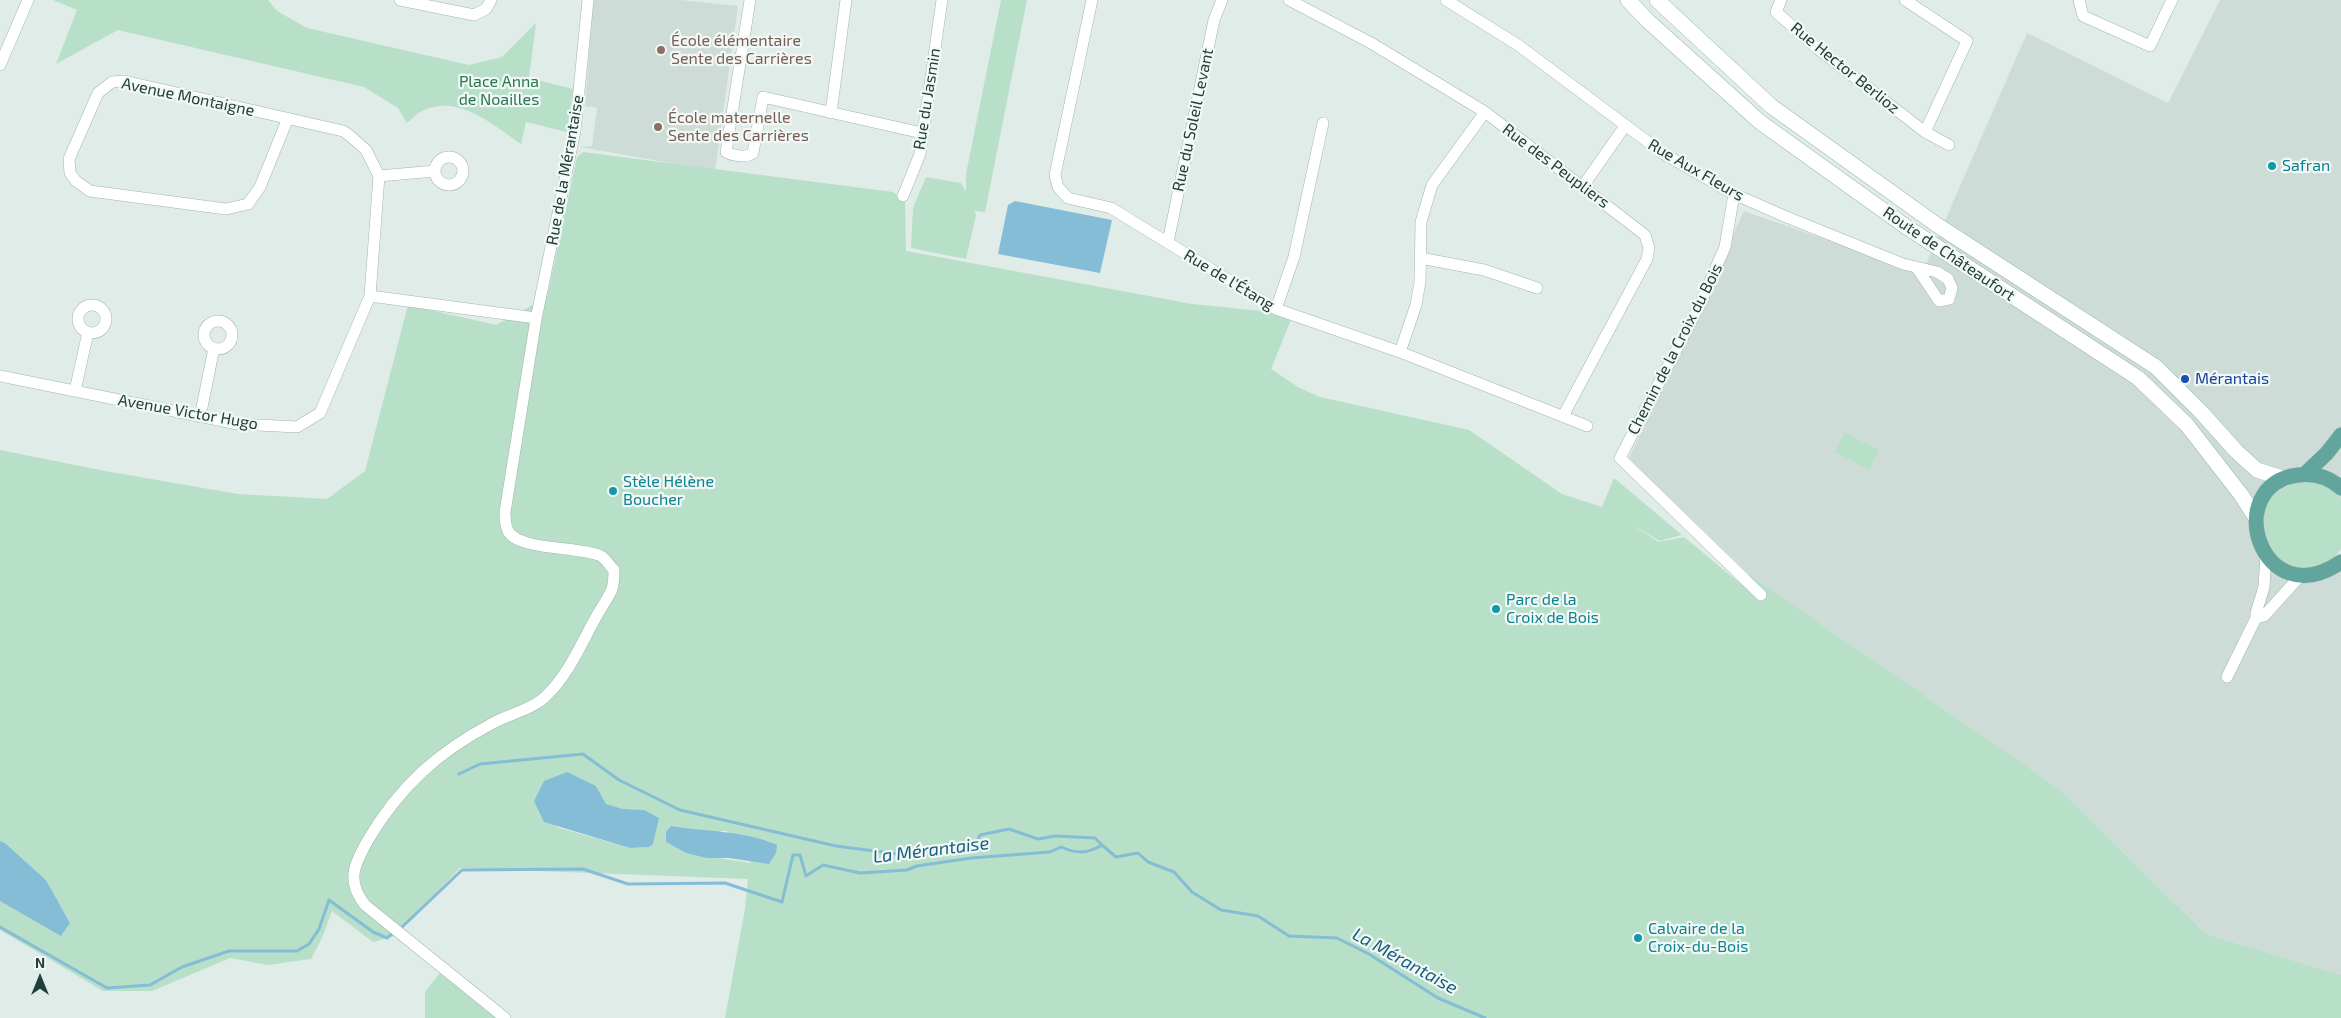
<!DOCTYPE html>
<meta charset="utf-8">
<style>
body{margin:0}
#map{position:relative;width:2341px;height:1018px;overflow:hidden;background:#e0ece8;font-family:"Exo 2",sans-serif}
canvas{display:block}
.north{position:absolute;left:15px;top:953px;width:50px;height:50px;-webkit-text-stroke:4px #f1f8f6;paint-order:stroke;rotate:0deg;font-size:14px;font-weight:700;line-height:20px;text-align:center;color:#203e3a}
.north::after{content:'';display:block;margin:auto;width:18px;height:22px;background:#203e3a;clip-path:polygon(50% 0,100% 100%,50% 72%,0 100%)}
</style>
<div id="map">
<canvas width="2341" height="1018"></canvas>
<div class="north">N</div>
</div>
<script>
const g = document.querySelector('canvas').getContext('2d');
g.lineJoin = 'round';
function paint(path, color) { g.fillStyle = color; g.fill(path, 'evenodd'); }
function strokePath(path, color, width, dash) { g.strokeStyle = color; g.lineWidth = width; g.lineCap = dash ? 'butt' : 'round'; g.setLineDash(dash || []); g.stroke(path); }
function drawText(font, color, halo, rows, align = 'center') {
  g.font = font + ' "Exo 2",sans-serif'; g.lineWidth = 4.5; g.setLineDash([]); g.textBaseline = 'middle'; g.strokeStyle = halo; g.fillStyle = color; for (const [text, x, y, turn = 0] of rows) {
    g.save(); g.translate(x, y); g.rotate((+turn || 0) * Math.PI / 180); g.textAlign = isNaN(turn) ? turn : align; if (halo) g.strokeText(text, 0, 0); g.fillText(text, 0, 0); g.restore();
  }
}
paint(new Path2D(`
 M593,0H680L738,6L715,171L580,147L592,146L597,108L585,106Z
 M2220,0H2341V530L2330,551L2341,558V975L2206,934L2058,788L1750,575L1629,458L1744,211L1922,273L2027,33L2168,103Z`), '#cedcd8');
paint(new Path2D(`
 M53,0H268L277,11L307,28L469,65L502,57L536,23L529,78L573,89L567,132L526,122L521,144C493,125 458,93 422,111C417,113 412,119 407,123L398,108L364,87L118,30L56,64L77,10Z
 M1001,0H1027L985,212L974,211L976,215L966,259L911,248L913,208L926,177L961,183L966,192V174Z
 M583,152L893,192L905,201L906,251L1192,304L1272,312L1292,317L1271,369L1298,387L1320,397L1469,430L1562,494L1602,507L1614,478L1682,535L1660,541L1630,524L1659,542L1684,537L1742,585L1750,575L2058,788L2206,934L2341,975V1018H725L745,909L748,879L460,868L395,936L373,942L332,911L322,938L311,959L268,965L230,958L152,991H103L0,930V901L61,935L70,923L46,880L5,843L0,841V450L105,471L238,494L327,499L365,471L408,305L496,325L547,297L577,157ZM596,786L606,804L623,809L644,810L656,826L653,844L649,847L630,848L556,827ZM671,826L698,831H727L751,863L686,853L666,842Z
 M1845,433L1879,450L1869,470L1835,452Z
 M2304,480C2320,482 2329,487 2341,498V549C2327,572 2292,573 2274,555C2258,539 2258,501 2278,490C2286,485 2296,483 2304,480Z
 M440,973L499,1018H425V992Z`), '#b8dfc8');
paint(new Path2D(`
 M1015,201L1112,220L1100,273L998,254L1008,205Z
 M567,772L596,786L606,804L623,809L644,810L659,818L653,844L649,847L630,848L544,822L534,801L544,781Z
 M671,826C707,832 743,830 777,845L776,853L769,864L729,858H707L686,853L666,842V832Z
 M0,841L5,843L46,880L70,923L61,936L0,901Z`), '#84bdd5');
strokePath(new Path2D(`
 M459,774L480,764L583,754L619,780L680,810L836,846L897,854L976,844L980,835L1009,829L1038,839L1055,836L1095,838L1102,845
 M0,927L107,988L150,985L182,967L229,951H297L309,944L319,929L329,900L373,932L387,938L394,932
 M400,929L462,870L583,869L628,884L725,883L782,902L793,855H800L806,876L823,865L860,873L907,870L917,866L971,858L1050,852L1061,847C1077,854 1087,854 1102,845L1116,857L1138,853L1148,862L1174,872L1192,892L1221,910L1258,916L1289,936L1337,938L1369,954L1438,998L1485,1018`), '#84bdd5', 3);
const minor = new Path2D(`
 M400,0L474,15L486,9L491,0
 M750,0L726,152C733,156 747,158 753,153L763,97L922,133
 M1092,0L1055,175L1058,187L1068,198L1111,208L1276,309L1400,352L1587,426
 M1289,0L1371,43L1485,112L1645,235L1649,248L1647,259L1563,416
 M1446,0L1518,45L1664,154L1734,194L1784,216L1903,264L1937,272L1948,279L1952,288L1949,299L1939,301L1917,268
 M1781,0L1776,12L1818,49L1925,132L1967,41L1905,0
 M2079,0L2083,16L2150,46L2172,0
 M0,65L28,0
 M831,113L846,0
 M288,118L260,187L248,204L226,209L90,191L76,181L70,173L69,159L98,93L112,82L124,81L343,131L349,135L366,150L379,176L370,296
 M1925,132L1949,145
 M435 171a14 14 0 1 1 28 0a14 14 0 1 1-28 0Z
 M379,176L435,171
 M1583,186L1625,126
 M1734,194L1725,247L1701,302L1620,458L1761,595
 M903,196L920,154L942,0
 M1168,242L1214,20L1222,0
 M1420,258L1484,270L1537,288
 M78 319a14 14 0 1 1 28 0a14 14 0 1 1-28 0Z
 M1276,309L1294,257L1323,123
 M204 335a14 14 0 1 1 28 0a14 14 0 1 1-28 0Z
 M1400,352L1416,305L1420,282L1421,222L1432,185L1485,112
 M0,376L238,424L297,427L320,413L370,296L536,318
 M75,391L88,332
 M200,417L214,348
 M2256,618L2264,616L2301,575
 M2227,677L2256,618V613L2264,587L2266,555
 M505,1018L365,905C346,881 354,865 368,840C400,786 438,752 493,723C509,714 534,709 547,695C568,675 581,644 595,619C600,609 608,599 612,589C614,583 614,577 614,570C610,566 606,559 601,556C579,546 519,551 508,531C505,525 505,518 505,512L536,319L575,131L588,0`);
const secondary = new Path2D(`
 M1628,0L1648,21L1760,122L1905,226L2138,378L2187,425L2242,496L2256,518
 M1657,0L1771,106L1937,225L2156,367L2202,413L2237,452L2257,470L2285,479`);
const primary = new Path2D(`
 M2305,474L2327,453L2341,435
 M2341,488C2329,477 2314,473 2298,475C2220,485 2261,617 2341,562`);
strokePath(minor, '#a3b4b0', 12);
strokePath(secondary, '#9eb9b3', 16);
strokePath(primary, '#c1c9c8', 16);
strokePath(minor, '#fff', 11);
strokePath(secondary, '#fff', 15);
strokePath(primary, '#62a59d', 15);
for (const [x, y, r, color] of [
 [661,50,5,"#8d6e63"],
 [658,127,5,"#8d6e63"],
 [2272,166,5,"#0f9aa8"],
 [2185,379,5,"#1a4fb4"],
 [613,491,5,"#0f9aa8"],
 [1496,609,5,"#0f9aa8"],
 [1638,938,5,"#0f9aa8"]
]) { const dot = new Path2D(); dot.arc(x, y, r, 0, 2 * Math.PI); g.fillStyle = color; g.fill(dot); strokePath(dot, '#f1f8f6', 2); }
drawText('16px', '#785e54', '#f1f8f6', [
 ["École élémentaire",671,41],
 ["Sente des Carrières",671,59],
 ["École maternelle",668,118],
 ["Sente des Carrières",668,136]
], 'left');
drawText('16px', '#203e3a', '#f1f8f6', [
 ["Rue Hector Berlioz",1845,68,39],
 ["Avenue Montaigne",188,97,12],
 ["Rue du Jasmin",927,99,-81],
 ["Rue du Soleil Levant",1193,120,-78],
 ["Rue des Peupliers",1556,166,37],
 ["Rue de la Mérantaise",565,170,-80],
 ["Rue Aux Fleurs",1696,170,30],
 ["Route de Châteaufort",1949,254,34],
 ["Rue de l'Étang",1229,280,31],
 ["Chemin de la Croix du Bois",1675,349,-63],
 ["Avenue Victor Hugo",188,412,10]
]);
drawText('16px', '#277751', '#f1f8f6', [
 ["Place Anna",499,82],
 ["de Noailles",499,100]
]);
drawText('16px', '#0d838f', '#f1f8f6', [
 ["Safran",2282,166],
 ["Stèle Hélène",623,482],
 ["Boucher",623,500],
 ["Parc de la",1506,600],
 ["Croix de Bois",1506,618],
 ["Calvaire de la",1648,929],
 ["Croix-du-Bois",1648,947]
], 'left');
drawText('16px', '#164399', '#f1f8f6', [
 ["Mérantais",2195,379]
], 'left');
drawText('italic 18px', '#165e7d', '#f1f8f6', [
 ["La Mérantaise",931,850,-7],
 ["La Mérantaise",1405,961,29]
]);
</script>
